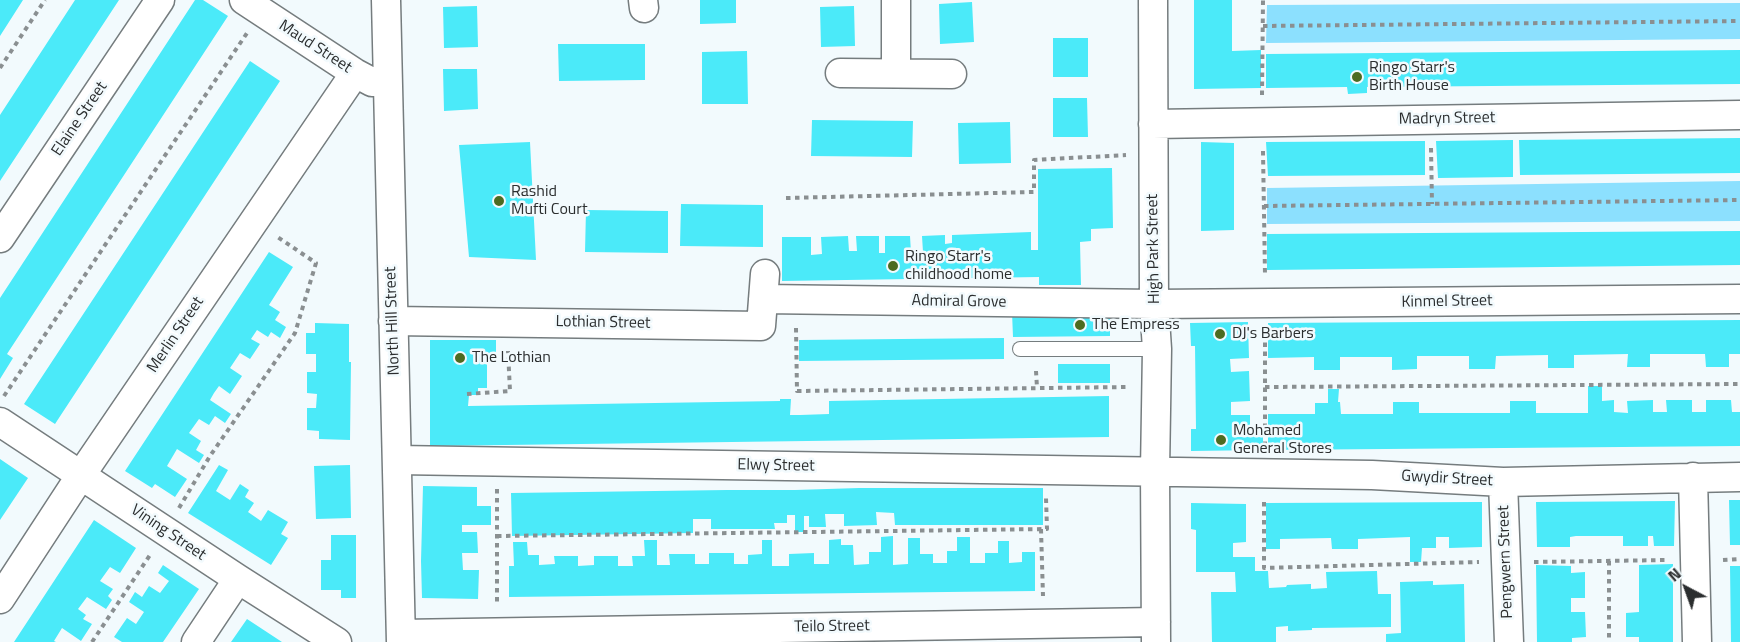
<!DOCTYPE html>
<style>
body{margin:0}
#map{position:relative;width:1740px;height:642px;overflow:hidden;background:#f2fafd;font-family:"Titillium Web",sans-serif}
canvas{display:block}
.north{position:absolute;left:1656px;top:558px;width:60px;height:60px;-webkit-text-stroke:4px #f2fafd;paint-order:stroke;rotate:319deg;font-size:16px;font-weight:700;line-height:24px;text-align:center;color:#2b2e2f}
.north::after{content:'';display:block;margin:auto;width:21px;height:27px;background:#2b2e2f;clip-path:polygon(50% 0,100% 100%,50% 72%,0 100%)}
</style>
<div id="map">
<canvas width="1740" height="642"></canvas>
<div class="north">N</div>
</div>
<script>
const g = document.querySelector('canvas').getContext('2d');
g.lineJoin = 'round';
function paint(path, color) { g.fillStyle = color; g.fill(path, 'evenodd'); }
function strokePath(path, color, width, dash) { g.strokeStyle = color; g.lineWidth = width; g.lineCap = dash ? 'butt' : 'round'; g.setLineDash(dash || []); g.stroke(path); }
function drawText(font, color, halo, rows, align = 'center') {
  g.font = font + ' "Titillium Web",sans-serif'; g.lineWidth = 5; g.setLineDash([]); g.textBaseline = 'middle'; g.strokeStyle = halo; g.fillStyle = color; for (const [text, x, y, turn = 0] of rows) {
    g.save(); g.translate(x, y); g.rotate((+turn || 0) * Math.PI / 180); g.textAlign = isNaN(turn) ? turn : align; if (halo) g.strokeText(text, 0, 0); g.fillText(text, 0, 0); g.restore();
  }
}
paint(new Path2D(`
 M1740,3V39L1266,43L1267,5Z
 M1740,181V221L1267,224V188Z`), '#8ce0fe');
paint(new Path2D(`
 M0,0H23L0,36Z
 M75,0H119L0,181V115Z
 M195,0H203L228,16L7,354L13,358L0,379V298Z
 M700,0H736V23L700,24Z
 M1194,0H1232V51L1261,50V88L1194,89Z
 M972,2L974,42L940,44L939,4Z
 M477,6L478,47L444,48L443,7Z
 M854,6L855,46L821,47L820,7Z
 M1053,38H1088V77H1053Z
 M558,44H645V80L559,81Z
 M1740,50V84L1367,87V93L1348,94L1347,87L1266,88V54Z
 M747,51L748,104H702V52Z
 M250,61L280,81L55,424L24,404Z
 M443,69H477L478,109L444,111Z
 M1053,98H1087L1088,137H1053Z
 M812,120L913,121L912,157L811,156Z
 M1010,122L1011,163L959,164L958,123Z
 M1740,138V173L1520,175L1519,140Z
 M1513,140V177L1438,178L1436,141Z
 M1425,141V175L1268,176L1266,142Z
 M530,142L536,260L469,257L459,145Z
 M1201,142L1234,143V230L1201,231Z
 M1112,168L1113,228L1091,229V241L1080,242L1081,285H1039V277L782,281V237H811V255L822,254L821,237L848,236L849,251H857L856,236H879V253H885V236H910L911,253L923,252L922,236L945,235V244L952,243V235L1031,232V250H1038V169Z
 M681,204L763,205V247L680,246Z
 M586,210L668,211V253L585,252Z
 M1740,231V265L1267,270V234Z
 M269,252L293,267L269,305L280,312L275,320L286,327L280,338L271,332L268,337L257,330L251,339L260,344L250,359L240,353L230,368L242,376L230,394L219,386L214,393L210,400L231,414L225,423L215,416L209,425L199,419L189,433L201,441L196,450L204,455L199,463L177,449L167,466L187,479L175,497L155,484L152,488L125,471Z
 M1110,311V336L1013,337L1012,312Z
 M1740,320V354H1729V367H1706L1705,354H1650V367H1627L1628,354L1574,355V368H1548V355L1496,356L1495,369H1469V356H1417V369L1392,370V357H1340V370H1314V357L1268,358V323Z
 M1248,322L1249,358L1230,359L1231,372L1249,371L1250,401L1231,402V415H1250V428H1263V450L1191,451V429H1196L1195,346H1191L1190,323Z
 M315,323L349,324V362H351L350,440L319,439V431L307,430V408H316L317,394L307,393V372H316V354H306V333H315Z
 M1004,338V359L799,361V340Z
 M430,340H496V363H487V388H478V395H469L468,406L780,401V399H791L790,415H800L829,414V401L1109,396V437L430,446Z
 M1058,364H1110V383H1058Z
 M1588,386H1602V401L1614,400V412L1628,413L1627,401L1653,400V412H1667L1666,400H1692V412H1706V400H1731L1732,412H1740V446L1268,450V414H1315V403H1328V389H1339L1338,402H1340L1341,414H1393V402H1419V413H1510V401H1536V413H1588Z
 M0,459L28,478L0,520Z
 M219,465L228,470L216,491L230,500L240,484L249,490L245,497L254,503L248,512L261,521L268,510L288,522L281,534L288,538L271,565L188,513Z
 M350,465L351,518L316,519L314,466Z
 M423,486L477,487V506H491V525H462V532H477L478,553H462L463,570H479L478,599L422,598L421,561Z
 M859,488H1043V525H895L894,513L876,512L877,525L844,526V514H825L826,527H809V516H804V532H795V515H787V523H774L775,529H711V519H693V533L512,536L511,493L727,490H795Z
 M1729,500H1740V545H1730Z
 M1675,501L1674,546H1654L1653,536H1648V546H1623V536H1576L1570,537V547H1537L1536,502Z
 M1482,502V547L1449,548V537H1436V548H1422L1421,562H1410V537L1358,539V549H1332L1331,538L1280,539V549H1266V503Z
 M1191,503L1246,504V542L1233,543V557H1255V571H1268L1269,588L1286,587L1287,585L1311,584V589L1327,588L1326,572L1377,571L1378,594H1391V627L1312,628V630L1288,631V626L1276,627V642H1212L1211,592H1236L1235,572H1196V530L1191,529Z
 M94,520L136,548L120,573L110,567L100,581L113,589L108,596L112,600L106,609L87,597L78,609L86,615L83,619L92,624L81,641L62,628L54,641L56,642H14Z
 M331,535H356V598H341V590H321V560H331Z
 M893,536V565L908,564V538H920V554H933V563H947V551H957V537H970V563H985V553H998V541H1009V563L1022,562V552H1035V591L509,597V566H514L513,542H527L528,555H539V565L555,564L554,556H578V566L594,565V556H618V566H633L632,556H645L644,540H657V565H670L669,554H695V564H709V553H734V564H748V555L762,554V540H772V566H789V554L814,553V564H829V540L841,539V545H853L854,565L869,564V552H881V537Z
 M1673,564V642H1639V637H1626V613L1639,612V565Z
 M163,565L199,589L163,642H122L114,637L127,618L136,624L144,612L129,602L135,592L142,597L149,586L160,593L169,581L158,573Z
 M1536,565L1571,566V573L1585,572V598H1571V612H1585L1586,637L1572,638V642H1537Z
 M1730,566H1740V642H1731Z
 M1433,581V585L1464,584L1465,642H1386V634L1401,633L1400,582Z
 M247,619L282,642H231Z`), '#4beaf9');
const lane = new Path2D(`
 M1020,349H1157`);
const street = new Path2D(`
 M244,0L355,73L372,82
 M386,0L401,642
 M643,0L644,8
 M1153,0L1154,304L1157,349L1155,471L1156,642
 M840,73L952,74
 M896,73V0
 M1153,124L1740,115
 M0,238L160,0
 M763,299L1154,304L1740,299
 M393,321L761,326L765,274
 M0,422L238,579L337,642
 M397,460L1372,475L1503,482L1740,477
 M1693,477L1697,642
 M1503,482L1509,642
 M0,599L81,475L355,73
 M401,634L1156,622
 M196,642L238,579`);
strokePath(lane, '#757c7e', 16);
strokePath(street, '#757c7e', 31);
strokePath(new Path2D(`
 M1263,26L1740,21
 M0,68L45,0
 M1262,95L1263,0
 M1431,148L1432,204
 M1263,151L1265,275
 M786,198L1034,192V160L1126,155
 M1264,206L1740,200
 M796,328L797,391L1129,387
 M1036,371L1037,388
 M1265,387L1740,384
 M467,394L510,391L508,351
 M4,396L247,33
 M1265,446V331
 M497,489V605
 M1264,502V568L1479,562
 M179,508L210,456L295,333L316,263L276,236
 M1041,529L1043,596
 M497,536L1047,529L1046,498
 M1723,560L1740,559
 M1609,561V642
 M1534,562L1668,560
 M92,642L150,555`), '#8a8f91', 4, [4.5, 4.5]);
strokePath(lane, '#fff', 14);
strokePath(street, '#fff', 28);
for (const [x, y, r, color] of [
 [1357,77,6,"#4c6b21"],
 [499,201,6,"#4c6b21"],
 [893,266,6,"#4c6b21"],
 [1080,325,6,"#4c6b21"],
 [1220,334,6,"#4c6b21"],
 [460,358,6,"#4c6b21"],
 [1221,440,6,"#4c6b21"]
]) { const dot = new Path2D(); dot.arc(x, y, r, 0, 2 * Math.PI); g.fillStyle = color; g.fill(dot); strokePath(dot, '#f2fafd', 2); }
drawText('16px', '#2b2e2f', '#f2fafd', [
 ["Maud Street",315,47,33],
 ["Elaine Street",80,119,-56],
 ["Madryn Street",1447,119,-1],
 ["High Park Street",1154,249,-91],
 ["Admiral Grove",959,302,1],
 ["Kinmel Street",1447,302,-1],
 ["North Hill Street",393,321,-92],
 ["Lothian Street",603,323,1],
 ["Merlin Street",176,335,-56],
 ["Elwy Street",776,466,1],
 ["Gwydir Street",1447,479,3],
 ["Vining Street",168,533,34],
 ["Pengwern Street",1506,562,-92],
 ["Teilo Street",832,627,-1]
]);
drawText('16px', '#2b2e2f', '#f2fafd', [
 ["Ringo Starr's",1369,68],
 ["Birth House",1369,86],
 ["Rashid",511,192],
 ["Mufti Court",511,210],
 ["Ringo Starr's",905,257],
 ["childhood home",905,275],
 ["The Empress",1092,325],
 ["DJ's Barbers",1232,334],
 ["The Lothian",472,358],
 ["Mohamed",1233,431],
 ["General Stores",1233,449]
], 'left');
</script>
